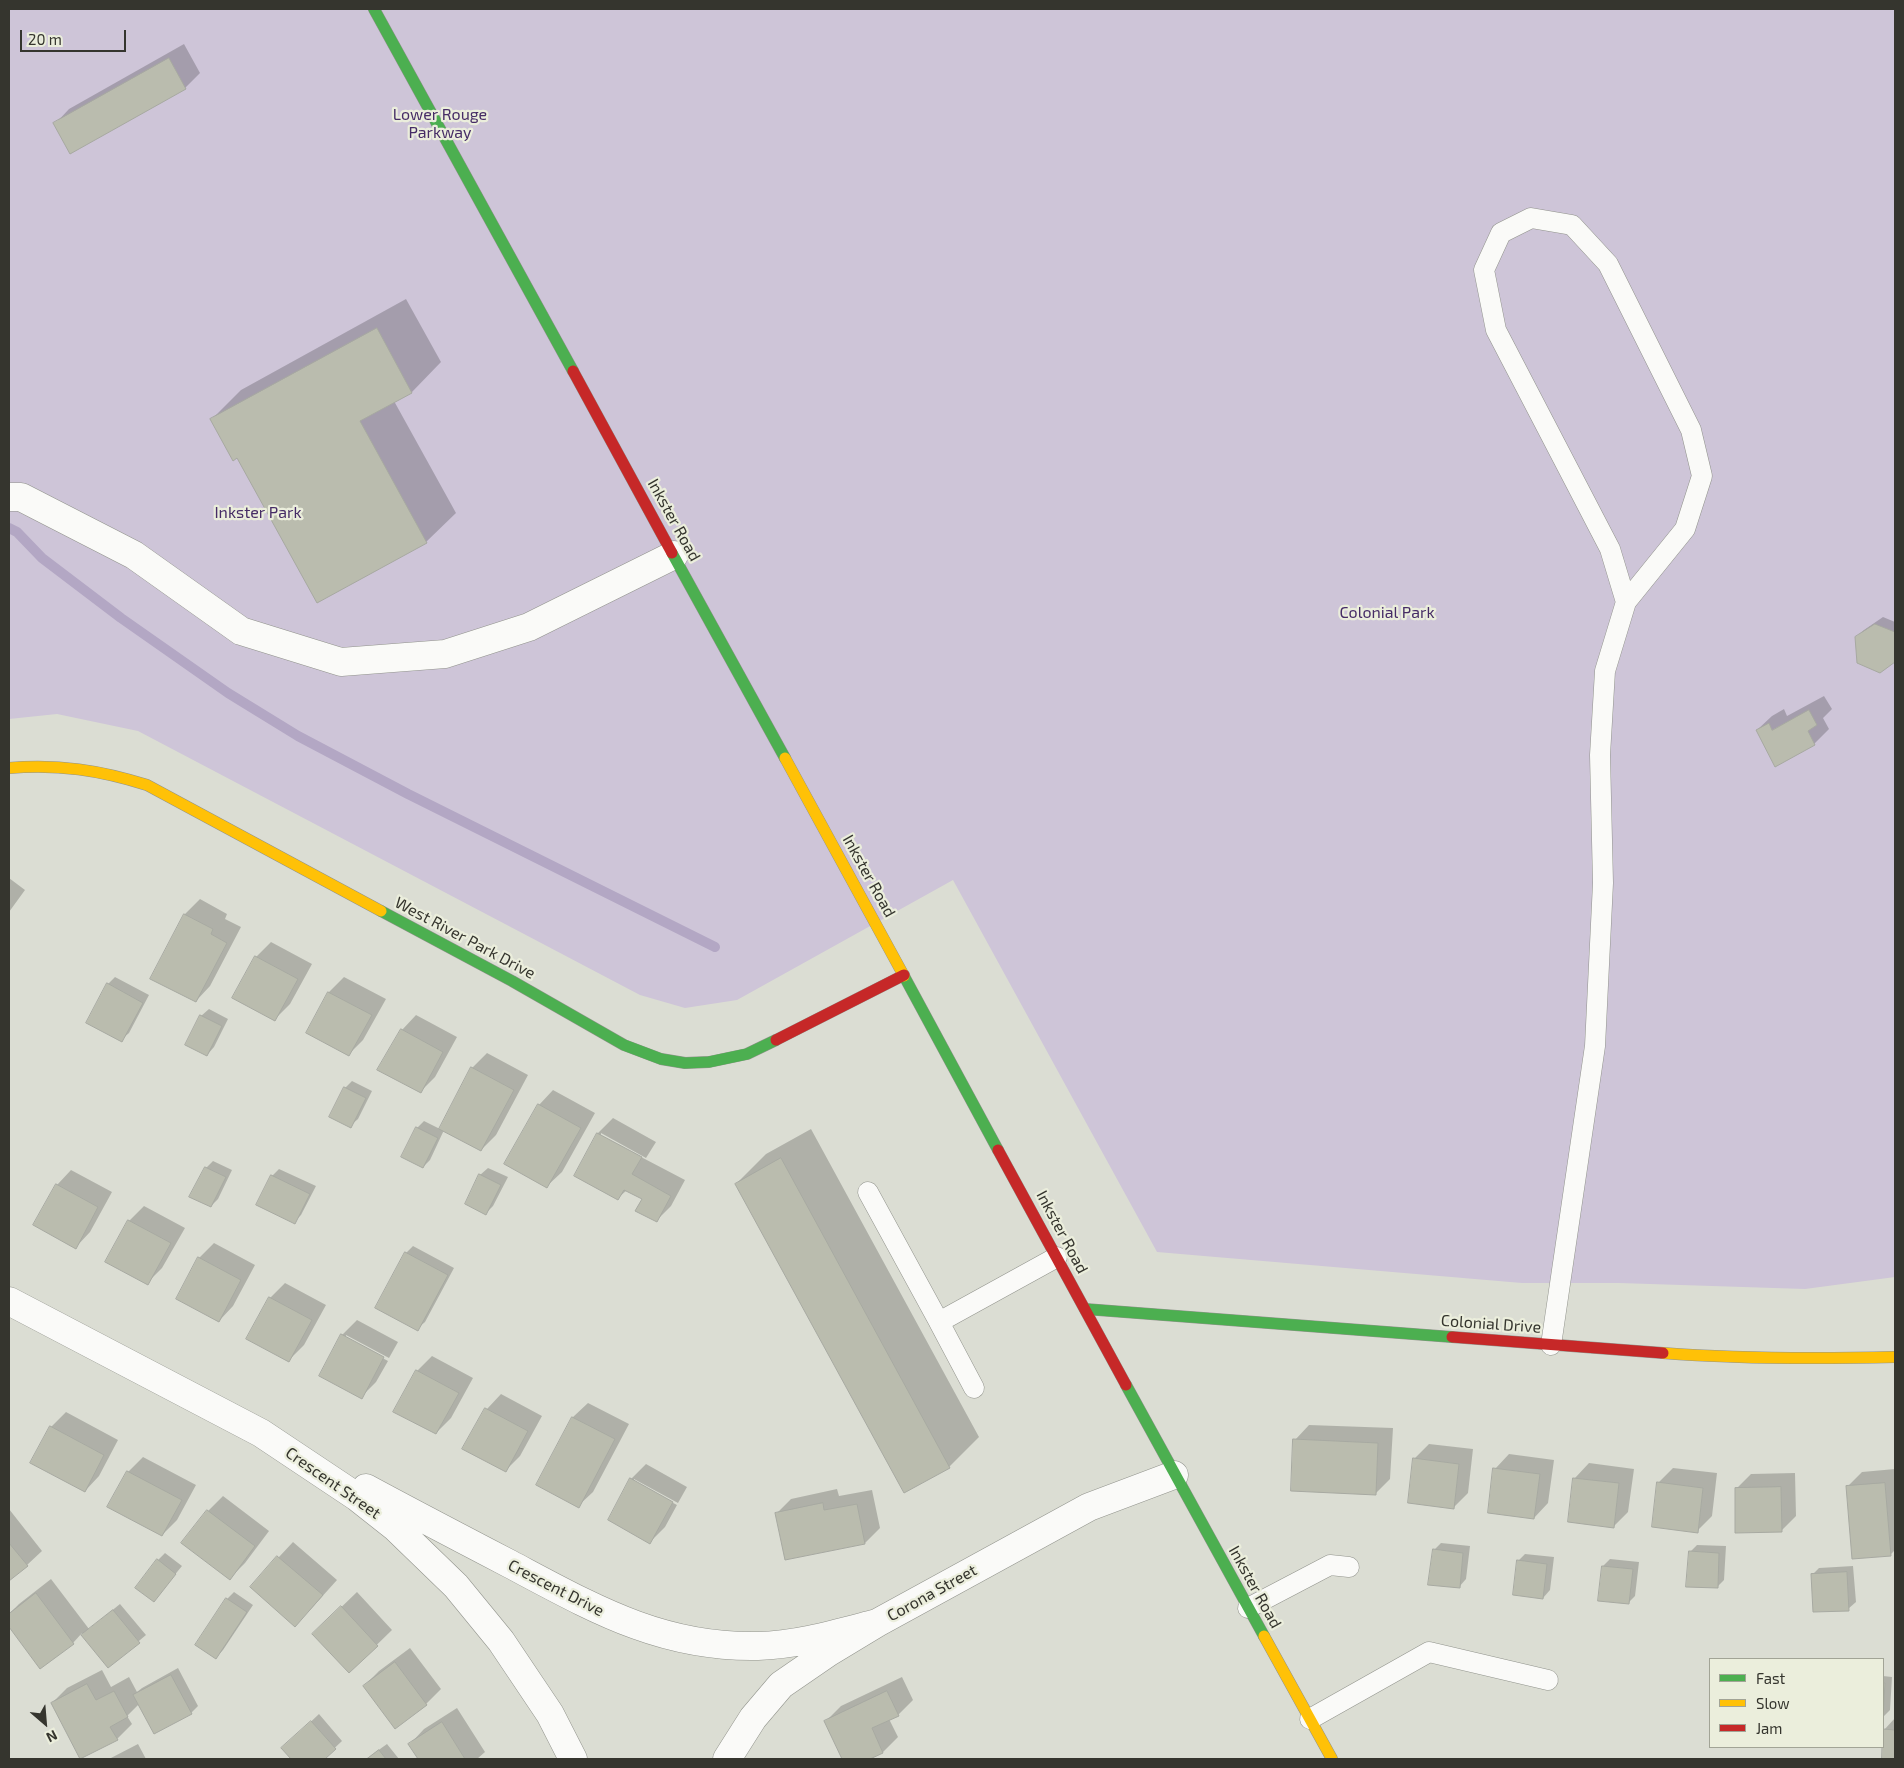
<!DOCTYPE html>
<style>
body{margin:0}
#map{position:relative;width:1904px;height:1768px;overflow:hidden;background:#dbddd3;font-family:"Exo 2",sans-serif}
canvas{display:block}
.frame{position:absolute;inset:0;border:10px solid #35352e;pointer-events:none}
.legend{position:absolute;left:1709px;top:1658px;width:175px;height:90px;box-sizing:border-box;background:#ebeedc;border:1px solid #a2a496;margin:0;padding:6px 9px;list-style:none;font-size:15px;color:#35352e}
.legend li{display:flex;align-items:center;gap:10px;height:25px}
.legend b{width:25px;border:1px solid #a2a496}
.north{position:absolute;left:20px;top:1698px;width:50px;height:50px;-webkit-text-stroke:4px #ebeedc;paint-order:stroke;rotate:153deg;font-size:14px;font-weight:700;line-height:20px;text-align:center;color:#35352e}
.north::after{content:'';display:block;margin:auto;width:18px;height:22px;background:#35352e;clip-path:polygon(50% 0,100% 100%,50% 72%,0 100%)}
.scale{position:absolute;left:20px;top:30px;width:106px;height:22px;box-sizing:border-box;border:2px solid #35352e;border-top:0;padding-left:6px;font-size:15px;line-height:18px;white-space:nowrap;color:#35352e;-webkit-text-stroke:4px #ebeedc;paint-order:stroke}
</style>
<div id="map">
<canvas width="1904" height="1768"></canvas>
<div class="frame"></div>
<ul class="legend">
<li><b style="height:6px;background:#4caf50"></b>Fast</li>
<li><b style="height:6px;background:#ffc107"></b>Slow</li>
<li><b style="height:6px;background:#c62828"></b>Jam</li>
</ul>
<div class="north">N</div>
<div class="scale">20 m</div>
</div>
<script>
const g = document.querySelector('canvas').getContext('2d');
g.lineJoin = 'round';
function paint(path, color) { g.fillStyle = color; g.fill(path, 'evenodd'); }
function strokePath(path, color, width, dash) { g.strokeStyle = color; g.lineWidth = width; g.lineCap = dash ? 'butt' : 'round'; g.setLineDash(dash || []); g.stroke(path); }
function drawText(font, color, halo, rows, align = 'center') {
  g.font = font + ' "Exo 2",sans-serif'; g.lineWidth = 4.5; g.setLineDash([]); g.textBaseline = 'middle'; g.strokeStyle = halo; g.fillStyle = color; for (const [text, x, y, turn = 0] of rows) {
    g.save(); g.translate(x, y); g.rotate((+turn || 0) * Math.PI / 180); g.textAlign = isNaN(turn) ? turn : align; if (halo) g.strokeText(text, 0, 0); g.fillText(text, 0, 0); g.restore();
  }
}
paint(new Path2D(`
 M9,9H1895V1277L1805,1289L1619,1283H1522L1157,1252L953,880L737,1000L685,1008L640,995L138,731L57,714L9,719Z`), '#cec5d8');
paint(new Path2D(`
 M184,44L200,73L185,88L55,124L69,109Z
 M406,299L441,362L412,392L394,401L456,513L426,542L238,456L211,420L241,390Z
 M1883,617L1895,622V660L1880,671L1856,638L1864,630Z
 M1824,696L1832,709L1823,718L1829,729L1814,744L1757,730L1772,716L1784,709L1787,716Z
 M9,878L25,890L9,912Z
 M200,899L227,914L225,919L241,927L210,986L196,1001L152,978L185,914Z
 M271,942L312,964L290,1004L275,1019L256,957Z
 M115,977L149,995L129,1033L121,1040L108,984Z
 M344,977L386,999L363,1040L348,1055L307,1032L329,992Z
 M209,1009L228,1019L214,1047L207,1055L201,1016Z
 M416,1015L457,1037L435,1077L420,1092L402,1030Z
 M487,1053L528,1075L496,1135L481,1150L444,1130L430,1160L423,1167L417,1128L424,1121L440,1129L472,1068Z
 M352,1081L372,1091L358,1119L350,1126L345,1088Z
 M553,1090L595,1113L562,1172L547,1186L539,1105Z
 M613,1118L656,1142L646,1158L601,1133V1136L685,1180L671,1206L656,1221L643,1199L627,1190L618,1198L575,1175L598,1133Z
 M811,1129L979,1437L949,1467L905,1491L736,1184L766,1154Z
 M213,1161L232,1170L218,1199L211,1206L206,1168Z
 M488,1168L508,1177L493,1206L486,1213L480,1175Z
 M279,1169L316,1186L301,1215L294,1222L272,1176Z
 M71,1170L112,1192L90,1232L76,1247L57,1185Z
 M144,1206L185,1228L162,1268L147,1283L129,1221Z
 M214,1243L255,1265L233,1306L219,1321L199,1258Z
 M413,1246L454,1268L425,1322L417,1329L406,1253Z
 M285,1283L326,1305L304,1345L289,1360L270,1298Z
 M357,1320L398,1342L389,1358L346,1335V1338L388,1361L376,1382L361,1397L320,1375L342,1335Z
 M432,1356L473,1378L451,1418L436,1433L417,1371Z
 M501,1394L542,1416L520,1456L505,1471L464,1449L487,1409Z
 M588,1403L629,1424L593,1492L578,1506L538,1485L573,1417Z
 M66,1412L118,1440L99,1476L85,1491L51,1427Z
 M1309,1425L1393,1428L1390,1479L1375,1494L1295,1440Z
 M1429,1444L1473,1449L1468,1493L1453,1508L1414,1459Z
 M1509,1454L1554,1460L1548,1503L1534,1518L1495,1469Z
 M143,1457L196,1485L177,1520L162,1535L109,1507L128,1472Z
 M1589,1463L1634,1469L1628,1512L1613,1527L1575,1478Z
 M646,1464L687,1487L678,1503L634,1479V1482L677,1505L665,1527L650,1542L631,1479Z
 M1673,1468L1717,1473L1712,1516L1697,1531L1658,1483Z
 M1895,1469V1550L1890,1555L1847,1487L1862,1472Z
 M1795,1473L1796,1516L1781,1531L1736,1489L1751,1474Z
 M837,1489L839,1496L872,1490L880,1528L865,1543L776,1514L791,1499Z
 M223,1496L269,1531L245,1563L230,1578L208,1511Z
 M9,1509L42,1551L27,1565L9,1580Z
 M293,1542L337,1580L310,1610L251,1587Z
 M1441,1543L1470,1546L1466,1579L1459,1587L1434,1550Z
 M1697,1545L1726,1546L1724,1580L1717,1587L1690,1552Z
 M165,1553L182,1566L154,1600L158,1560Z
 M1525,1554L1554,1557L1550,1590L1543,1598L1518,1561Z
 M1610,1559L1639,1562L1635,1596L1628,1603L1603,1566Z
 M1853,1566L1856,1602L1848,1609L1812,1575L1819,1568Z
 M51,1579L89,1629L120,1604L146,1635L108,1667L82,1633L73,1643L40,1667L9,1625V1614L19,1604Z
 M234,1592L253,1605L223,1650L216,1657L227,1599Z
 M357,1592L392,1630L350,1671L329,1619Z
 M410,1648L441,1689L426,1704L395,1727L364,1686L379,1671Z
 M178,1668L198,1706L191,1713L139,1704L127,1716L132,1724L117,1739L52,1703L67,1688L102,1670L111,1687L129,1677L137,1692L142,1688Z
 M1883,1676L1892,1677L1890,1710L1883,1717Z
 M902,1677L913,1700L898,1715L889,1719L898,1737L883,1752L867,1759H844L826,1721L841,1706Z
 M457,1708L485,1752L477,1759H419L410,1744L424,1729Z
 M319,1714L342,1741L323,1759H293L283,1748Z
 M1895,1718V1759H1883L1884,1730Z
 M138,1744L146,1759H109Z
 M387,1744L399,1759H366Z`), '#0003');
strokePath(new Path2D(`
 M9,528L17,532L42,558L121,618L228,693L298,736L408,794L715,947`), '#b3a7c4', 10);
const building = new Path2D(`
 M169,58L186,89L70,154L53,123Z
 M377,328L412,393L360,421L427,543L317,603L237,458L233,461L210,419Z
 M1875,624L1895,632V662L1880,673L1857,663L1855,637Z
 M1809,710L1817,725L1808,731L1815,745L1775,767L1756,730L1769,723L1772,730Z
 M184,914L213,929L211,934L227,943L196,1002L150,979Z
 M255,956L298,979L275,1021L232,998Z
 M107,983L143,1003L122,1042L86,1023Z
 M328,992L372,1015L349,1056L306,1033Z
 M200,1015L222,1026L207,1056L185,1045Z
 M401,1029L443,1052L421,1093L377,1070Z
 M471,1067L514,1090L481,1151L439,1129Z
 M344,1087L366,1098L351,1128L329,1117Z
 M538,1104L581,1128L547,1188L504,1164Z
 M416,1127L438,1138L423,1168L401,1157Z
 M597,1133L642,1157L632,1174L671,1196L657,1222L635,1211L642,1199L624,1190L618,1200L574,1176Z
 M781,1158L950,1468L904,1493L735,1184Z
 M205,1167L226,1177L211,1207L189,1197Z
 M479,1174L501,1185L486,1215L465,1204Z
 M271,1175L310,1194L295,1224L256,1205Z
 M56,1184L98,1207L76,1249L33,1225Z
 M128,1220L171,1243L148,1285L105,1262Z
 M405,1252L448,1275L418,1331L375,1308Z
 M198,1257L241,1280L219,1322L176,1299Z
 M269,1297L312,1320L289,1362L246,1339Z
 M341,1334L384,1357L362,1399L319,1376Z
 M416,1370L459,1393L436,1434L393,1412Z
 M485,1408L528,1431L506,1472L462,1449Z
 M572,1417L615,1439L579,1508L536,1485Z
 M50,1426L104,1455L85,1492L30,1463Z
 M1293,1439L1378,1443L1376,1495L1291,1491Z
 M1413,1458L1459,1464L1454,1509L1408,1503Z
 M1493,1468L1540,1474L1534,1519L1488,1513Z
 M127,1471L182,1500L162,1536L107,1507Z
 M630,1478L673,1502L650,1544L608,1520Z
 M1573,1478L1619,1483L1614,1528L1568,1522Z
 M1657,1482L1703,1488L1698,1533L1652,1527Z
 M1885,1483L1891,1556L1852,1559L1846,1486Z
 M1781,1487L1782,1532L1735,1533V1488Z
 M823,1503L824,1510L857,1504L865,1544L785,1560L775,1513Z
 M207,1510L255,1546L230,1580L181,1543Z
 M9,1543L28,1566L9,1581Z
 M1433,1549L1463,1553L1460,1588L1428,1585Z
 M1689,1551L1719,1553L1718,1588L1686,1587Z
 M277,1556L323,1595L295,1627L250,1587Z
 M157,1559L176,1574L154,1602L135,1588Z
 M1517,1560L1547,1564L1543,1599L1513,1595Z
 M1602,1566L1633,1569L1629,1604L1598,1601Z
 M1847,1572L1849,1611L1813,1612L1811,1574Z
 M36,1593L74,1644L40,1669L9,1627V1614Z
 M226,1598L247,1612L216,1659L195,1645Z
 M341,1606L378,1646L349,1673L312,1634Z
 M113,1610L140,1643L108,1668L81,1635Z
 M395,1662L427,1705L395,1729L363,1686Z
 M171,1675L192,1714L154,1734L133,1695Z
 M1883,1683H1885L1883,1718Z
 M87,1684L96,1700L114,1691L128,1717L110,1727L118,1740L80,1759L51,1703Z
 M887,1691L899,1716L872,1728L883,1753L870,1759H842L824,1721Z
 M311,1721L336,1749L325,1759H291L281,1748Z
 M442,1722L465,1759H418L408,1744Z
 M1883,1729L1895,1730V1759H1882Z
 M379,1750L386,1759H367Z`);
paint(building, '#babcae');
strokePath(building, '#a7a9a1', 1);
const lane = new Path2D(`
 M868,1192L939,1322
 M1551,1345L1595,1046L1603,883L1600,755L1605,671L1626,602L1685,529L1702,476L1691,430L1608,264L1572,225L1531,218L1501,233L1484,270L1496,330L1610,549L1626,602
 M974,1388L939,1322L1057,1257
 M1248,1608L1330,1565L1349,1567
 M1310,1719L1429,1652L1548,1680`);
const street = new Path2D(`
 M9,497H21L134,555L241,631L341,662L445,654L529,627L674,555
 M9,1301L261,1433L357,1497L395,1527L456,1586L501,1641L550,1714L573,1759
 M366,1488C414,1514 462,1539 510,1564C593,1608 661,1648 758,1646C798,1645 838,1633 877,1623
 M727,1759L753,1718L781,1685L829,1652L877,1623L1089,1507L1174,1475`);
const fast = new Path2D(`
 M374,9L573,371
 M672,553L785,758
 M381,911L512,981L624,1045L661,1059L685,1063L709,1062L747,1054L776,1040
 M904,976L998,1150
 M1085,1309L1452,1337
 M1126,1385L1264,1636`);
const slow = new Path2D(`
 M785,758L904,976
 M9,768C59,764 99,770 147,785L381,911
 M1663,1353C1740,1359 1817,1359 1895,1357
 M1264,1636L1332,1759`);
const jam = new Path2D(`
 M573,371L672,553
 M776,1040L904,975
 M998,1150L1126,1385
 M1452,1337L1663,1353`);
strokePath(lane, '#91938c', 21);
strokePath(street, '#91938c', 29);
strokePath(fast, '#91938c', 12);
strokePath(slow, '#91938c', 12);
strokePath(jam, '#91938c', 12);
strokePath(lane, '#fafaf8', 20);
strokePath(street, '#fafaf8', 28);
strokePath(fast, '#4caf50', 11);
strokePath(slow, '#ffc107', 11);
strokePath(jam, '#c62828', 11);
drawText('16px', '#462c66', '#ebeedc', [
 ["Lower Rouge",440,115],
 ["Parkway",440,133],
 ["Inkster Park",258,513],
 ["Colonial Park",1387,613]
]);
drawText('16px', '#35352e', '#ebeedc', [
 ["Inkster Road",674,520,61],
 ["Inkster Road",869,876,61],
 ["West River Park Drive",465,938,28],
 ["Inkster Road",1062,1232,62],
 ["Colonial Drive",1491,1324,4],
 ["Crescent Street",333,1483,35],
 ["Inkster Road",1255,1587,61],
 ["Crescent Drive",556,1588,27],
 ["Corona Street",932,1593,-29]
]);
</script>
